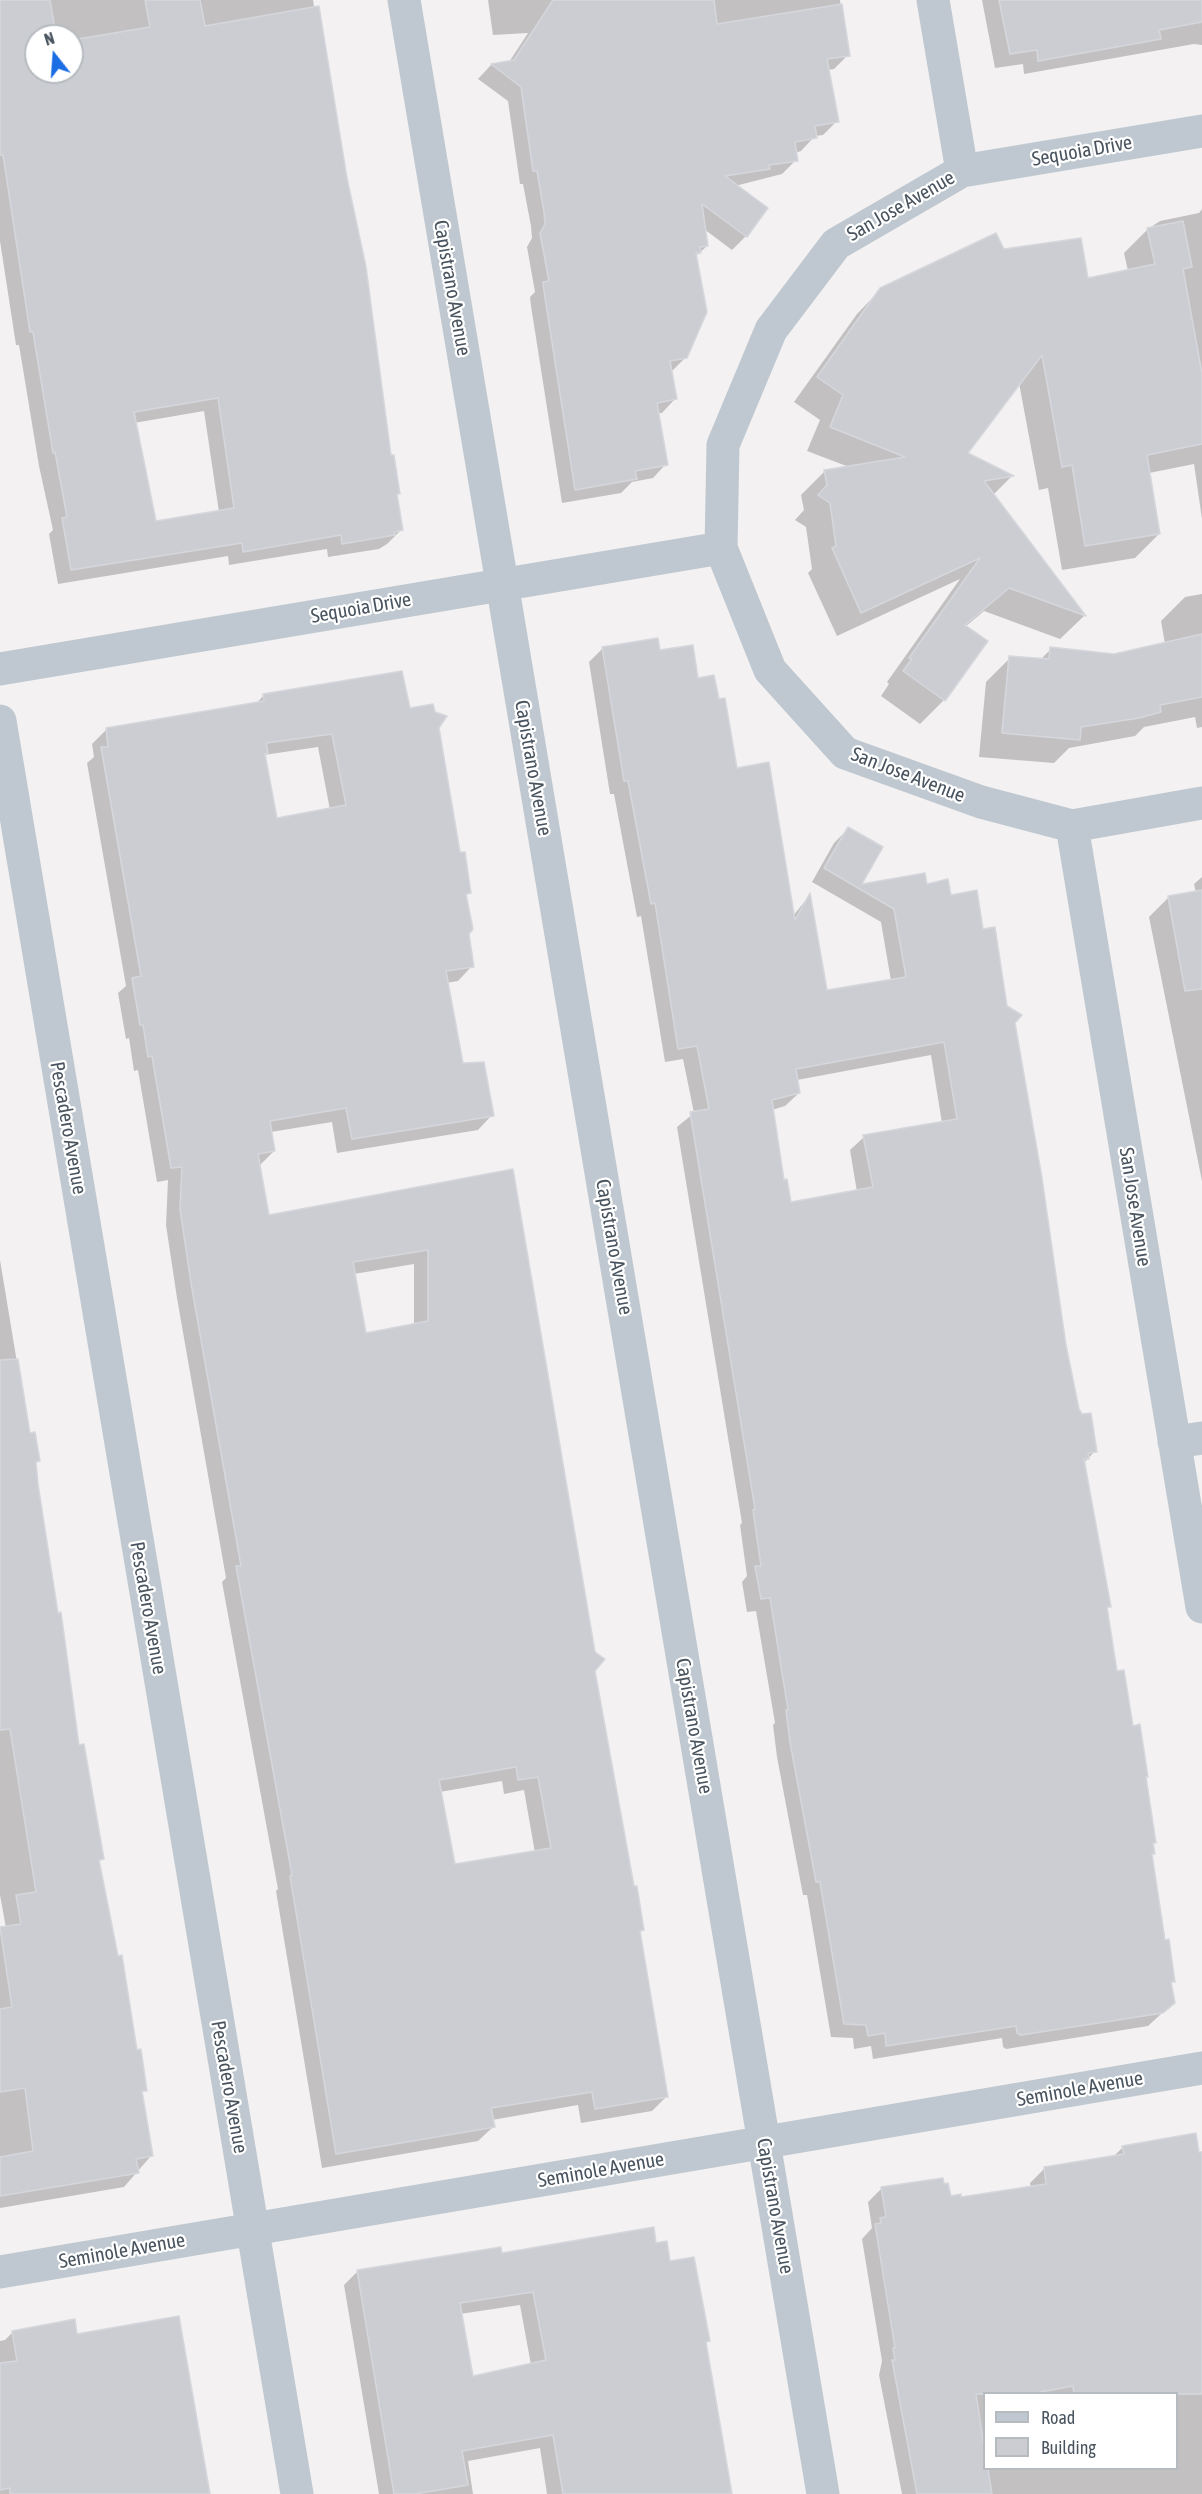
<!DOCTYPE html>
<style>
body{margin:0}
#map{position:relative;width:1202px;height:2494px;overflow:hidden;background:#f3f1f1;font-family:"Asap Condensed",sans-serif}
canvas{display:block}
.legend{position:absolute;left:983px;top:2392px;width:195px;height:78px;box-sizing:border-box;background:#fff;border:2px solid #b6bbbf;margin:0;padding:8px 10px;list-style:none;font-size:18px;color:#49545f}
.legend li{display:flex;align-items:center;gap:12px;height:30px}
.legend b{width:30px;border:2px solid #b6bbbf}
.north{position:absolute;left:24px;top:24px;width:60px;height:60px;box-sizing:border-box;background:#fff;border:2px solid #b6bbbf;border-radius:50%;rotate:343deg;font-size:16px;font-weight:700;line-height:24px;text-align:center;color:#49545f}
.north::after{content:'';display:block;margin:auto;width:21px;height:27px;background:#1b6de4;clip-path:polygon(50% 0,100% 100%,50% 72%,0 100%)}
</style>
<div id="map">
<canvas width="1202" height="2494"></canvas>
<ul class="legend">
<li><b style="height:8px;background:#bfc8d0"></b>Road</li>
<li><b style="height:16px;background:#cbcdd3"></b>Building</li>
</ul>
<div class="north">N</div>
</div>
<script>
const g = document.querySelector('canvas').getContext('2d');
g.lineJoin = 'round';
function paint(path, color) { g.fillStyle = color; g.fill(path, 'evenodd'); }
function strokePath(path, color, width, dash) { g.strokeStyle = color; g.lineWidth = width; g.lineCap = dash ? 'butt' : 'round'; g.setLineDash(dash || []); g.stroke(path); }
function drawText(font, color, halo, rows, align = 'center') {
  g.font = font + ' "Asap Condensed",sans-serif'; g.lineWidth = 4.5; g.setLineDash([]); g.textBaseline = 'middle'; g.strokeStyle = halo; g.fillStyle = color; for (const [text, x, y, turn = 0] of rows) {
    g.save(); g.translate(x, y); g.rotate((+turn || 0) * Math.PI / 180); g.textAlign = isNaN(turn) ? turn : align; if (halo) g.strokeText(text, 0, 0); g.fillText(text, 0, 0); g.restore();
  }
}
paint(new Path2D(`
 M0,0H313L390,457L399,493L396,496L401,530L387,544L379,549L328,557L327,549L229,565L228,556L58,584L49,534L53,530L39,466L19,345H16L0,241ZM36,36H72V72H36ZM204,411L219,512L155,522L134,423Z
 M488,0H840L848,55L834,69L828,70L837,121L823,135L815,136L801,151L795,153L796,160L782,174L735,186L746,236L732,250L704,229L707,246L695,257L686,357L672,371L675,399L662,413H657L666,464L653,478L632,482L621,493L562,503L531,306L530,297L535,292L527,247L532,238L531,226L523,184H520L508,101L478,79L491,65L509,62L528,33L493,35Z
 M982,0H1202V45L1194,44L1024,74L1023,64L995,68Z
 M1202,209V519L1194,464L1149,473L1159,534L1135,558L1062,570L1048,488L1039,490L1019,383L965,453L1012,476L993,495L1084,616L1060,639L984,611L965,627L944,700L920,724L881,696L889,684L887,682L960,579L837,636L808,573L812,569L806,527L795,520L804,510L801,495L825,471L849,467L807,451L820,420L794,402L857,314L881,289L1004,250L1087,280L1128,271L1124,253L1148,229L1160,221L1199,213Z
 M1202,594V727L1197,728L1195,717L1144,727L1135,736L1069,748L1054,763L979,757L986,682L1010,658L1040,660L1051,649L1114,655L1165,644L1161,621L1185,597Z
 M602,649L658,652L697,679L736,769L793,916L809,896L826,992L891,981L881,922L812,882L834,843L848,829L859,886H925L949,897L982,930L1013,1023L1065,1346L1078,1409L1095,1451L1083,1464L1109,1606L1106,1609L1115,1673L1145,1778L1154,1842L1151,1856L1163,1942L1174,1981L1170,1985L1173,2003L1148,2026L1006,2049L1003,2047L1002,2038L873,2059L871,2046L854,2049L853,2038L831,2037L807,1895H803L777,1757L773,1725L775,1723L756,1611L747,1612L742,1582L747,1576L740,1525L742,1523L677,1127L694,1113L683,1059L665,1062L641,916L637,917L614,794H610L589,662ZM931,1055L942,1123L864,1137L850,1150L857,1192L790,1204L783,1181L772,1110L785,1106L799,1093L797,1080Z
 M263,696L409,710L437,727L459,853L470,892L465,897L472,966L458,981L446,983L461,1065L492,1115L478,1130L337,1153L332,1122L271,1132L274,1151L259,1166L267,1217L511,1170L593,1671L632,1888L643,1929L639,1933L667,2096L652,2111L581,2123L578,2105L492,2120L493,2127L478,2141L322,2168L276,1891L278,1889L222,1582L226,1578L177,1298L166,1225L168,1180L157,1182L138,1070L134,1071L129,1038L126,1039L118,993L126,986L87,763L94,757L92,744L106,730L256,704ZM318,747L330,810L276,820L264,755ZM414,1264V1325L364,1334L354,1274ZM502,1781L504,1794L524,1790L535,1853L454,1866L440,1792Z
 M1202,877V1181L1149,917L1169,897L1196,893L1194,884Z
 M0,1260L29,1435L38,1460L35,1464L78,1747L102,1859L98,1863L145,2090L141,2094L151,2156L124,2187L0,2208V1929L6,1928L0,1895Z
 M1123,2147L1202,2161V2494H902L879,2375L882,2361L862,2239L872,2228L868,2202L882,2188L960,2199L1031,2188L1030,2183L1044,2169L1113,2157ZM984,2394H1176V2468H984Z
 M655,2245L669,2263L708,2341L705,2344L732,2494H547L540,2448L468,2461L473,2494H379L344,2285L357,2272L501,2255ZM520,2305L531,2365L471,2377L460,2314Z
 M13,2332L76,2336L207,2494H0V2341L5,2340Z`), '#0003');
const building = new Path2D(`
 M0,0H50L56,36H36V72H72V40L150,27L145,0H200L205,26L319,6L347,178L366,267L391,455H394L400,494H397L403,530L394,532L395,535L342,544L341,535L243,552L242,543L71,570L62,518L67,517L55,452L53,453L33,332H30L3,155H0ZM218,398L234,508L156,521L134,412Z
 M553,0H714L717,24L842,4L850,56L827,59L839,122L815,126L817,138L795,142L798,161L769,165L770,169L725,176L768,208L747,237L702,204L708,246L700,247L701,253H696L707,312L687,358L670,361L677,399L657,403L668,465L635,471L637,479L575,490L544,291L543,282L549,281L540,233L545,224L544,212L537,171H533L521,87L491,64L514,60Z
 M999,0H1202V22L1159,30L1161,39L1038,61L1037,50L1010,54Z
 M1183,221L1192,267L1183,269L1202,374V444L1147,455L1160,534L1085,546L1072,465L1062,467L1042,355L968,453L1014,476L984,481L1086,616L1009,588L965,625L988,641L945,701L903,671L912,659L909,658L980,558L861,613L832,548L836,546L830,503L818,495L827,485L824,470L905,457L830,427L843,395L817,377L880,288L996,233L1004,249L1081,238L1088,278L1155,264L1147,228Z
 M1202,634V697L1160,705L1161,712L1139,718L1081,727L1080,740L1002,733L1009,656L1049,659L1050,647L1114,654Z
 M658,638L660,650L693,645L698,678L714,675L719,699L725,698L737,768L769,762L795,920L810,893L827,990L906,977L894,909L824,868L848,827L883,847L862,884L925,873L927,884L948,879L951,895L977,890L983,929L995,927L1007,1006L1022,1015L1015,1023L1042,1178L1066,1345L1079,1409L1082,1414L1091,1413L1097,1452L1088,1453L1089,1459H1084L1111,1607H1107L1117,1671L1124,1670L1133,1726L1140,1724L1148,1777H1146L1156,1843H1153L1155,1854H1152L1165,1940L1169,1939L1175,1982H1171L1175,2003L1163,2013L1021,2035L1017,2033L1016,2026L886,2046L885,2033L868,2036L866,2025L844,2024L820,1882H816L790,1742L786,1710H788L770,1598L761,1599L755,1566H761L753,1510L755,1509L690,1112L709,1109L697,1046L678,1049L655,903L651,904L628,781H624L602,647ZM944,1042L957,1119L863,1135L873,1187L791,1202L787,1179L784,1180L772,1100L800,1093L796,1069Z
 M402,671L410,708L433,704L435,712L447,716L439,728L460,852H465L471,893L466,894L473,929L469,934L474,967L446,971L463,1063L484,1062L494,1116L352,1139L346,1108L270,1121L275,1151L258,1154L269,1215L513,1169L595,1652L605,1659L595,1671L634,1886H637L644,1930L640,1931L668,2097L595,2109L592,2092L491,2108L495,2127L336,2154L290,1876L292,1875L236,1566H241L191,1283L180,1209L182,1167L171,1168L152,1056L148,1057L143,1025H140L132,978L141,976L101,747H108L106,728L264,701L263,694ZM332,734L346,805L277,818L265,754L268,753L266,743ZM428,1250V1321L366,1333L353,1262ZM516,1767L518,1780L538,1777L551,1848L455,1864L439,1780Z
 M1202,890V989L1185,991L1168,896Z
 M18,1359L30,1433L35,1432L40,1461L36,1462L38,1484L58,1613L61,1612L79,1745L84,1744L104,1859L99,1860L118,1956L122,1955L137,2050L141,2049L147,2091H142L153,2156L136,2159L139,2173L0,2196V2157L33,2151L25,2088L0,2092V2009L12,2007L0,1927L21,1924L16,1895L36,1892L10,1729L0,1730V1360Z
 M1196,2133L1199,2152H1202V2394H1074L1073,2386L1030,2394H976L984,2447V2469H988L992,2494H917L892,2360H895L893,2348H895L875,2224L881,2223L880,2218L886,2217L881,2187L943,2178L944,2184L948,2183L951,2196L961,2194V2197L1046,2184L1044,2167L1124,2154L1122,2146Z
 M654,2227L656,2243L667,2241L670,2261L694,2257L710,2341L706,2342L732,2494H563L553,2435L462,2451L468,2485L415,2494H394L357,2270L501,2247L502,2253ZM533,2292L546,2360L473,2376L460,2303Z
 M179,2316L210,2494H10V2488L0,2490V2363L17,2361L12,2331L75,2319L77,2334Z`);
paint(building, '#cbcdd3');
strokePath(building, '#d5d7dc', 1.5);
strokePath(new Path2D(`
 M404,0L823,2494
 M933,0L962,171
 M1202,131L962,171L836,244L771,330L723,445L721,548L770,670L845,753L981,802L1072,826L1202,803
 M0,669L721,548
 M0,721L297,2494
 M1072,826L1202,1607
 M1174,1442L1202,1438
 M0,2272L1202,2068`), '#bfc8d0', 33);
drawText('20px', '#49545f', '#fff', [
 ["Sequoia Drive",1082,151,-10],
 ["San Jose Avenue",901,206,-30],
 ["Capistrano Avenue",452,288,80],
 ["Sequoia Drive",361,608,-10],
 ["Capistrano Avenue",533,768,80],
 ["San Jose Avenue",908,775,21],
 ["Pescadero Avenue",68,1128,80],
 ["San Jose Avenue",1135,1207,81],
 ["Capistrano Avenue",614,1247,80],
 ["Pescadero Avenue",148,1608,80],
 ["Capistrano Avenue",694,1726,80],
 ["Pescadero Avenue",229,2087,80],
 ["Seminole Avenue",1080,2089,-10],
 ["Seminole Avenue",601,2170,-10],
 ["Capistrano Avenue",775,2206,80],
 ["Seminole Avenue",122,2251,-10]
]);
</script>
